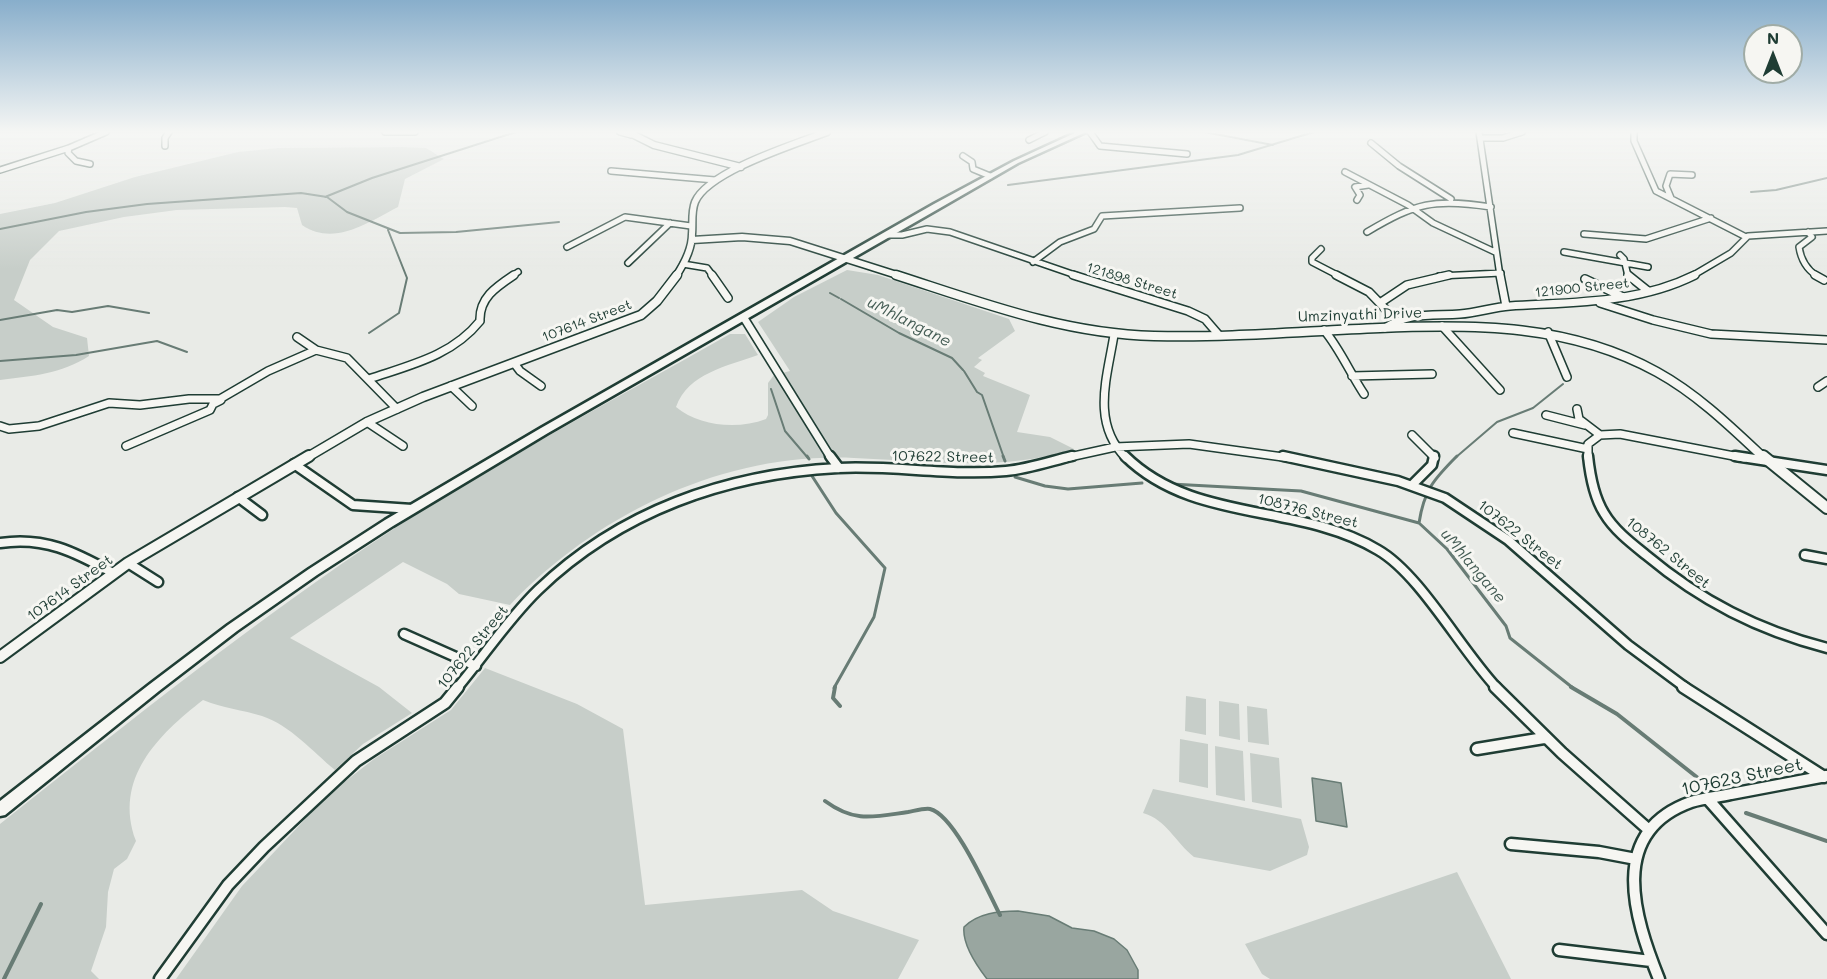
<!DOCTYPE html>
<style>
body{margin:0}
#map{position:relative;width:1827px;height:979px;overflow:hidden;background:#e9ebe7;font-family:Mali,sans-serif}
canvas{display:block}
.north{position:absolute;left:1743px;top:24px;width:60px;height:60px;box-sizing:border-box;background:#f6f6f2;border:2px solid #a0aca6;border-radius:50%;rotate:0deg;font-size:16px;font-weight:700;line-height:24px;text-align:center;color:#1f3d34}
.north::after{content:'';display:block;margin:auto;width:21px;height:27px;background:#1f3d34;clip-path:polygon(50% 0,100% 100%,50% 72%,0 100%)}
</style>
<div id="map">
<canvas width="1827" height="979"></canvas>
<div class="north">N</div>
</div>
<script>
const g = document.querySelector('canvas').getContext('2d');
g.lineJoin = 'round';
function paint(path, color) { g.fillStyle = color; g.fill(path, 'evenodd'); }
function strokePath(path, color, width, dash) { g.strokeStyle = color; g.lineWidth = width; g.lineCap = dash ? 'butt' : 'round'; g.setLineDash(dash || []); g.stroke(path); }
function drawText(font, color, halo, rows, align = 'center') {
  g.font = font + ' Mali,sans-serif'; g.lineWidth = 6; g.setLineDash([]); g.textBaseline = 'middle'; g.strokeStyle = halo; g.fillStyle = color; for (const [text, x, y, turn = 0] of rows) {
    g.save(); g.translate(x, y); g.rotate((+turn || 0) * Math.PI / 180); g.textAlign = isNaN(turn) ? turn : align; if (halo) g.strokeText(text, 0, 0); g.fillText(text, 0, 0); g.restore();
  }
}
paint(new Path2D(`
 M403,147L426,148L444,159L405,179L398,207C369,222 334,247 302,225L297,208L285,207L177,210L124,217L59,231L30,260L14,300L53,327L87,338L89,356C61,374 32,376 0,380V214L55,203L135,177L238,152L278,148Z
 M847,270L878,275L1009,319L1015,331L978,358L982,360L974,367L985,373L983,376L1030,395L1017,432L1050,437L1074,449C1002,472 929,461 854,458C725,452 598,513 510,605L459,594L447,584L403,562L290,638L379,687L412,713L363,744L335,770C313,752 290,725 262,716C243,710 222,708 203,700C158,735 113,779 136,841L127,859L114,869L108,892L106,927L91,971L99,979H0V824C128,723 255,620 392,530C501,459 617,398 730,334H745L758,355C728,366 688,373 676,407C699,426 737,430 766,419L768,415V383L774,375L790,371L758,322L794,297Z
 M485,668L577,704L623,729L645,905L802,890L833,911L919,940L898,979H176L242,886L329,794L374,759L451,710Z
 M1186,696L1206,699V735L1185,731Z
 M1219,701L1239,704L1240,740L1219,736Z
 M1247,706L1267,709L1269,745L1248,742Z
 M1180,739L1208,744V788L1179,782Z
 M1215,746L1243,751L1245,801L1216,795Z
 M1250,753L1279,758L1282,808L1252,802Z
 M1153,789L1301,819L1309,847L1307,855L1270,871L1194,857C1175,842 1167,820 1143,813Z
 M1457,872L1511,979H1270L1262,974L1245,944Z`), '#c7cec9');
const water = new Path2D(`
 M1312,778L1341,783L1347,827L1316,821Z
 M1018,911L1049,916L1072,928L1094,931L1114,939L1127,950L1138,970V979H987C977,966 962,944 964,927C978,913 999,911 1018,911Z`);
paint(water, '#99a6a0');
strokePath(water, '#687c75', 1.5);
strokePath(new Path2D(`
 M1204,132L1273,145
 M1008,185L1238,155L1314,132
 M1751,192L1776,190L1827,178
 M325,197L372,178L516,132
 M0,229L86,212L147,204L301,193L327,197L347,212L400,233L456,232L559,222
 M830,293L839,298
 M841,299L899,333L952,358L963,370
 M0,320L57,310L72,312L108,306L149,313
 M369,333L399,313L407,278L388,230
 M0,361L76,355L157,341L187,352
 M964,371L977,392L982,395L1004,458
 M771,389L785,431L808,458
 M1455,458L1497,422L1533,408L1563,384`), '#687c75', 2);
strokePath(new Path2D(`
 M807,456L809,459
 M1003,456L1005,461
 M812,476L836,513L885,568L874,617L834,688
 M1015,477L1045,486L1068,489L1142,483
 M1171,484L1301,491L1419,523L1447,549L1506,626L1510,638L1573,688
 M1419,523C1424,490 1434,479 1457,456`), '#687c75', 3);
strokePath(new Path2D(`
 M835,687L833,698L840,706
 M1571,687L1617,714L1703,782
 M825,801C855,823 873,817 908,812C914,811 924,808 930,809C955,815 988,892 1000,915
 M1746,813L1827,841
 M4,979L41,904`), '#687c75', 4);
const minorFar3 = new Path2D(`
 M385,132H415
 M620,132L631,135
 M1090,132L1100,146L1187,154
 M1479,132L1500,276
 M1634,132V141L1656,191L1746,237
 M1480,138H1503L1522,132
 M1029,140L1045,132
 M1371,143L1399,166L1451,199
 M165,146V138L169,132
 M69,148L68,153L76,161L90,164
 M963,156L972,162L973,169L990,176
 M0,170L69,148L106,132
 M611,171L715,180
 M1345,172L1408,205L1433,223L1495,252
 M1671,198L1666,186L1670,174L1692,175
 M1357,200L1360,195L1355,187L1368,185
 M1367,232C1416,203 1434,198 1491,207
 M1808,232L1812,237L1799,247C1801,260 1806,269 1817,276
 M1584,234L1646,239L1711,218
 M887,235H902L927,229L950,232L1078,276
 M567,247L625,217L691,226
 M1321,249L1312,258V262L1339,276
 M1564,252L1648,267
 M1620,255L1624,259L1628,276
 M1033,262L1060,242L1094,229L1102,216L1240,208
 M628,263L670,223
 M683,264L707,268L713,276
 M512,276L518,272
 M1439,276L1501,273
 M1692,276L1731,253L1748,236L1827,231`);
const minorFar2 = new Path2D(`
 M712,275L728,298
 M1073,275L1188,311L1205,319L1218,334
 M1336,275L1369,292L1395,319
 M1500,275L1506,306
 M1628,275L1648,291
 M1815,275L1824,280
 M1585,279L1623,297
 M1380,303L1407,285L1449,275
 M1600,303L1653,320L1711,334L1827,340
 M744,318L831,458
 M1442,326L1500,390
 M1385,328C1409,312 1433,316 1460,314C1477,313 1493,307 1510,306C1572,302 1637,304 1695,275
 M1324,330C1340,349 1350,373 1364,394
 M1548,332L1567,377
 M1114,335C1107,378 1091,423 1126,458
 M297,337L316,350L347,358L397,409
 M514,363L520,371L541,386
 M1352,376L1432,374
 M369,379C410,365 452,356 480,321C479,298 496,287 514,275
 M451,386L472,406
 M1818,387L1827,381
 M1577,409L1579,419L1600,435
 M1546,415L1585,425
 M367,422L403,446
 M0,426L9,429L39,426L109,403L140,405L189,399H220L268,371L316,350
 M1513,433L1588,449
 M1412,435L1435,458
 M126,446L210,410L213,404L221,400
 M1065,458L1115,447L1189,444L1290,458
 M1588,458V444L1600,435L1620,434L1744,458`);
const minorFar1 = new Path2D(`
 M830,456L839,468
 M1125,456C1194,524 1298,502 1378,550C1420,574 1461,650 1497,688
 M1283,456L1398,481L1445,498L1508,540L1628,645L1686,688
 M1588,456C1590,475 1594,497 1604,513C1614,530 1631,543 1646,555C1701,601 1758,630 1827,648
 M1735,456L1827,470
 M294,464L353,505L412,509
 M1412,485L1432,465L1434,456
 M238,497L262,515
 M0,543C44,536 75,552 113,573
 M1805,555L1827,559
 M128,563L158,582
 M404,634L476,666
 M457,688C484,656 508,619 538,590C620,511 726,474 838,468C893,465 951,476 1006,471C1028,469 1051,461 1072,456`);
const minor = new Path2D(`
 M1495,687L1562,753L1649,830
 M1683,687L1824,777
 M1477,749L1544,738
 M1707,798L1827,934
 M1511,844L1599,852L1636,859
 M1559,950L1651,961
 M160,979L228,885L264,847L356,761L445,703L458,687
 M1659,979C1634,917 1607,832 1691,802C1703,798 1718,797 1731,794C1763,788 1794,782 1826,776`);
const tertiaryFar2 = new Path2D(`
 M628,132L654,145L741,167
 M692,240L742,237L790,241L900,276
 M676,276C684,264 692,249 692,234C693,223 691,212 695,202C708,171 796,144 827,132`);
const tertiaryFar1 = new Path2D(`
 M896,275C980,302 1064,334 1154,336C1229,338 1305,331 1380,328C1476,324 1570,324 1657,372C1697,394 1731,427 1764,458
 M306,458L367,422L423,397L641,315L657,301L677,275`);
const tertiary = new Path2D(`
 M1763,456L1827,508
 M0,657L128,563L309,456`);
const secondary = new Path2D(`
 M1077,132H1086L1018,163L940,208L548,433L393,526L317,575L237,631L159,691L5,815L0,816V801L150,684L228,625L309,569L385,520L541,428L934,204L1014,161Z`);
strokePath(minorFar3, '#1f3d34', 8);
strokePath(minorFar2, '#1f3d34', 10);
strokePath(minorFar1, '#1f3d34', 13);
strokePath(minor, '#1f3d34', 15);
strokePath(tertiaryFar2, '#1f3d34', 9);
strokePath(tertiaryFar1, '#1f3d34', 11);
strokePath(tertiary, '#1f3d34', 14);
strokePath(secondary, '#1f3d34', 5);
strokePath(minorFar3, '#f6f6f2', 5);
strokePath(minorFar2, '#f6f6f2', 7);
strokePath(minorFar1, '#f6f6f2', 8);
strokePath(minor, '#f6f6f2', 10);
strokePath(tertiaryFar2, '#f6f6f2', 6);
strokePath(tertiaryFar1, '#f6f6f2', 8);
strokePath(tertiary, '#f6f6f2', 10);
paint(secondary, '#f6f6f2');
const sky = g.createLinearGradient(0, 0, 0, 269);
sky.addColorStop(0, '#88aecb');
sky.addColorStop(0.49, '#f5f6f4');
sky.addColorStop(1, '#f5f6f400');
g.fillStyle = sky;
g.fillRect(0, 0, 1827, 269);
drawText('14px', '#1f3d34', '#f6f6f2', [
 ["121898 Street",1132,281,17],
 ["121900 Street",1582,288,-6],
 ["107614 Street",587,321,-21]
]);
drawText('15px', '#1f3d34', '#f6f6f2', [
 ["Umzinyathi Drive",1360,315,-2],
 ["107622 Street",943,457,1],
 ["108776 Street",1308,511,14],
 ["107622 Street",1520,535,38],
 ["108762 Street",1668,553,39],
 ["107614 Street",70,588,-36],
 ["107622 Street",473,647,-51]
]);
drawText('italic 16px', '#445c54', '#f6f6f2', [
 ["uMhlangane",909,322,27],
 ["uMhlangane",1473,566,50]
]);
drawText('18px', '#1f3d34', '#f6f6f2', [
 ["107623 Street",1742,777,-12]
]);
</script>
